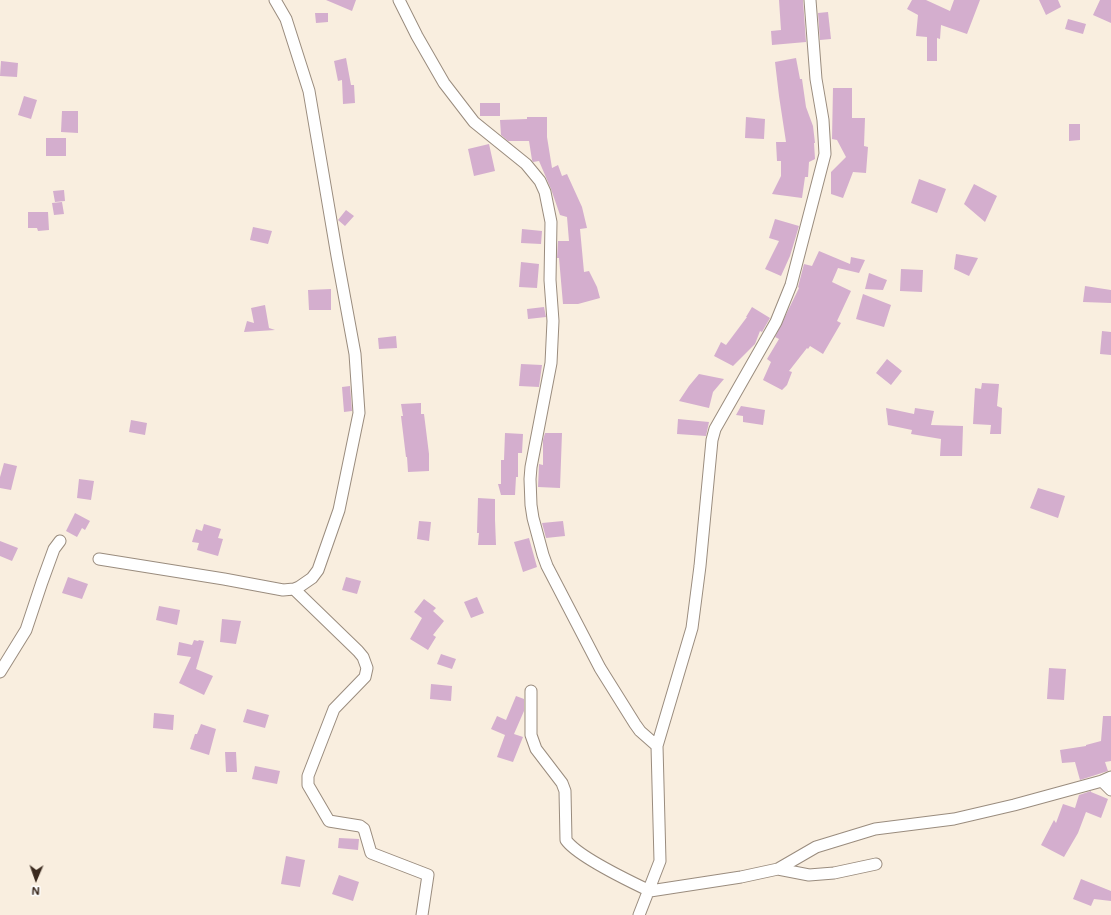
<!DOCTYPE html>
<style>
body{margin:0}
#map{position:relative;width:1111px;height:915px;overflow:hidden;background:#f9eedf;font-family:Mali,sans-serif}
canvas{display:block}
.north{position:absolute;left:16px;top:859px;width:40px;height:40px;-webkit-text-stroke:3px #fff;paint-order:stroke;rotate:182deg;font-size:11px;font-weight:700;line-height:16px;text-align:center;color:#3b2a1e}
.north::after{content:'';display:block;margin:auto;width:14px;height:18px;background:#3b2a1e;clip-path:polygon(50% 0,100% 100%,50% 72%,0 100%)}
</style>
<div id="map">
<canvas width="1111" height="915"></canvas>
<div class="north">N</div>
</div>
<script>
const g = document.querySelector('canvas').getContext('2d');
g.lineJoin = 'round';
function paint(path, color) { g.fillStyle = color; g.fill(path, 'evenodd'); }
function strokePath(path, color, width, dash) { g.strokeStyle = color; g.lineWidth = width; g.lineCap = dash ? 'butt' : 'round'; g.setLineDash(dash || []); g.stroke(path); }
paint(new Path2D(`
 M326,0H356L352,11Z
 M779,0H803L806,42L772,45L771,31L781,30Z
 M912,0H926L950,11L954,0H980L967,34L941,25L940,39L937,38V61H927V37L916,36L918,15L907,9Z
 M1039,0H1058L1061,7L1046,15Z
 M1100,0H1111V23L1093,15Z
 M828,12L831,39L820,40L818,13Z
 M315,13H328V22L316,23Z
 M1068,19L1086,24L1083,34L1065,29Z
 M346,58L351,85H354L355,103L343,104L342,80L338,81L334,61Z
 M796,58L800,79H802L806,107L813,126L815,143H814L815,159L809,162L808,177H805L802,198L772,194L781,176V161H777L776,142H786L779,96L775,62Z
 M1,61L18,63L17,77L0,76Z
 M833,88H852V118H865L864,146L868,147L866,173L853,172L843,198L831,194V172L846,157L837,140L832,139Z
 M24,96L37,100L31,119L18,115Z
 M480,103H500V116H480Z
 M62,111H78V133L61,132Z
 M527,117H547V137L552,168L558,165L562,176L567,174L582,207L587,228L580,229L584,272L589,271L597,287L600,298L578,304H563L559,258H557L558,241H569L567,217L560,215L551,189L539,161L533,162L532,160L529,141H508L501,135L500,120L527,119Z
 M746,117L765,119L764,139L745,138Z
 M1069,124H1080V140L1069,141Z
 M46,138H66V156H46Z
 M489,144L495,171L474,176L468,149Z
 M919,179L946,189L937,213L911,203Z
 M974,184L997,196L985,222L964,204Z
 M64,190L65,201L55,202L53,191Z
 M62,202L64,214L54,215L52,203Z
 M346,210L354,216L345,226L338,220Z
 M28,212H48L49,230L38,231L37,228H28Z
 M775,219L799,226L790,256L781,276L765,269L779,241L769,238Z
 M253,227L272,231L268,244L250,240Z
 M522,229L542,231L541,244L521,243Z
 M819,251L850,264L851,257L865,260L859,273L838,268L832,282L851,291L837,321L841,323L823,354L810,346L808,349L807,348L789,371L792,372L787,385L782,390L763,380L771,362L767,359L779,339L775,337L799,288L798,287L804,264L812,266Z
 M956,254L978,258L969,276L954,269Z
 M521,262L539,264L537,288L519,287Z
 M901,269L923,270L922,292L900,291Z
 M869,273L887,280L883,290L865,289Z
 M1085,286L1111,290V303L1083,302Z
 M331,289V310H309L308,290Z
 M863,294L891,305L884,327L856,319Z
 M265,305L269,328L275,330L244,332L247,321L254,323L251,308Z
 M544,307L546,317L528,319L527,309Z
 M752,307L770,318L762,332L760,331L755,344L733,366L714,356L721,342L726,345L747,317H746Z
 M1102,331L1111,332V355L1100,354Z
 M396,336L397,348L379,349L378,338Z
 M887,359L902,371L891,385L876,373Z
 M521,364L542,365L539,387L519,386Z
 M699,374L724,379L713,392L709,408L679,401L689,386Z
 M982,383L999,384L997,406L1002,408L1001,434H990L991,425L973,424L975,388L981,389Z
 M350,386L352,411L344,412L342,387Z
 M421,403V414H424L429,454V471L408,472L407,457H406L401,416H403L401,404Z
 M741,406L765,410L763,425L743,422V416L736,415Z
 M886,408L914,414L915,408L934,411L931,425L963,426L962,456H940L941,439L911,434L912,430L888,425Z
 M678,419L709,422L706,436L677,434Z
 M131,420L147,423L145,435L129,432Z
 M505,433L523,434L522,453H518V477H516L515,495H501L498,484H501V460H504Z
 M545,433H562L560,488L538,487L539,464L543,465V440Z
 M4,463L17,466L11,490L0,488V477Z
 M79,479L94,481L91,500L77,498Z
 M1038,488L1065,496L1058,518L1030,508Z
 M478,498L495,499V520L496,545H478L479,533H477Z
 M75,513L90,521L85,530L82,528L77,537L66,531Z
 M419,521L431,522L429,541L417,539Z
 M563,521L565,536L546,538L542,523Z
 M204,524L221,529L218,538L223,539L218,556L197,550L199,543L192,542L196,529L202,531Z
 M529,538L537,567L523,572L514,542Z
 M0,541L18,548L12,561L0,556Z
 M68,577L88,584L82,599L62,593Z
 M346,577L361,581L357,594L342,590Z
 M477,597L484,613L471,618L464,602Z
 M424,599L436,608L433,611L444,621L433,635L436,637L428,650L410,639L422,618L414,612Z
 M159,606L180,610L177,625L156,620Z
 M222,619L241,621L236,644L220,642Z
 M194,640L198,641L199,640L204,641L196,669L213,676L204,695L179,683L191,657L177,655L179,642L192,645Z
 M441,654L456,659L452,669L437,664Z
 M1049,668L1066,669L1064,700L1047,699Z
 M431,684L452,686L451,701L430,699Z
 M516,696L524,699V711L514,734L523,737L513,762L497,757L505,735L491,729L497,716L506,720Z
 M247,709L269,715L265,728L243,722Z
 M154,713L174,715L173,730L153,728Z
 M1103,716H1111V761L1105,762L1108,771L1080,780L1075,762L1062,763L1060,750L1086,746V745L1101,741Z
 M201,724L216,729L209,755L190,749L195,734H197Z
 M225,752H236L237,772H226Z
 M255,766L280,771L277,784L252,779Z
 M1091,791V792L1108,799L1101,818L1086,812L1078,833L1064,857L1041,845L1054,820L1056,823L1063,804L1075,808L1079,795Z
 M339,838L359,839L358,850L338,848Z
 M286,856L305,860L300,887L281,884Z
 M339,875L359,882L353,901L332,894Z
 M1081,879L1111,891V901L1094,899L1091,906L1073,899Z`), '#d4aece');
const street = new Path2D(`
 M399,0L417,36L444,83L474,122L526,164L540,181L545,192L551,222L550,280L553,321L551,363L531,467L530,479L531,505L533,518L543,555L547,566L600,668L635,724L640,731L657,746
 M99,559L224,579L283,590L294,589L299,587L312,578L318,570L339,510L359,413L355,354L337,256L309,91L286,19L275,0
 M294,589L358,651L363,657L367,668L365,677L334,709L308,776V785L329,821L360,826L364,829L371,853L428,875L422,915
 M0,672L26,630L42,582L54,549L60,541
 M531,691V735L536,749L562,783L565,791L566,840C577,856 631,882 650,891L741,877L778,869L816,847L875,829L954,819L1014,805L1102,781L1111,777
 M1102,781L1111,790
 M778,869L809,875L834,873L876,864
 M639,915L660,861L657,746L692,628L700,566L712,440L715,429L776,322L791,285L825,154L823,120L816,79L810,0`);
strokePath(street, '#9a8c7e', 13);
strokePath(street, '#fff', 11);
</script>
